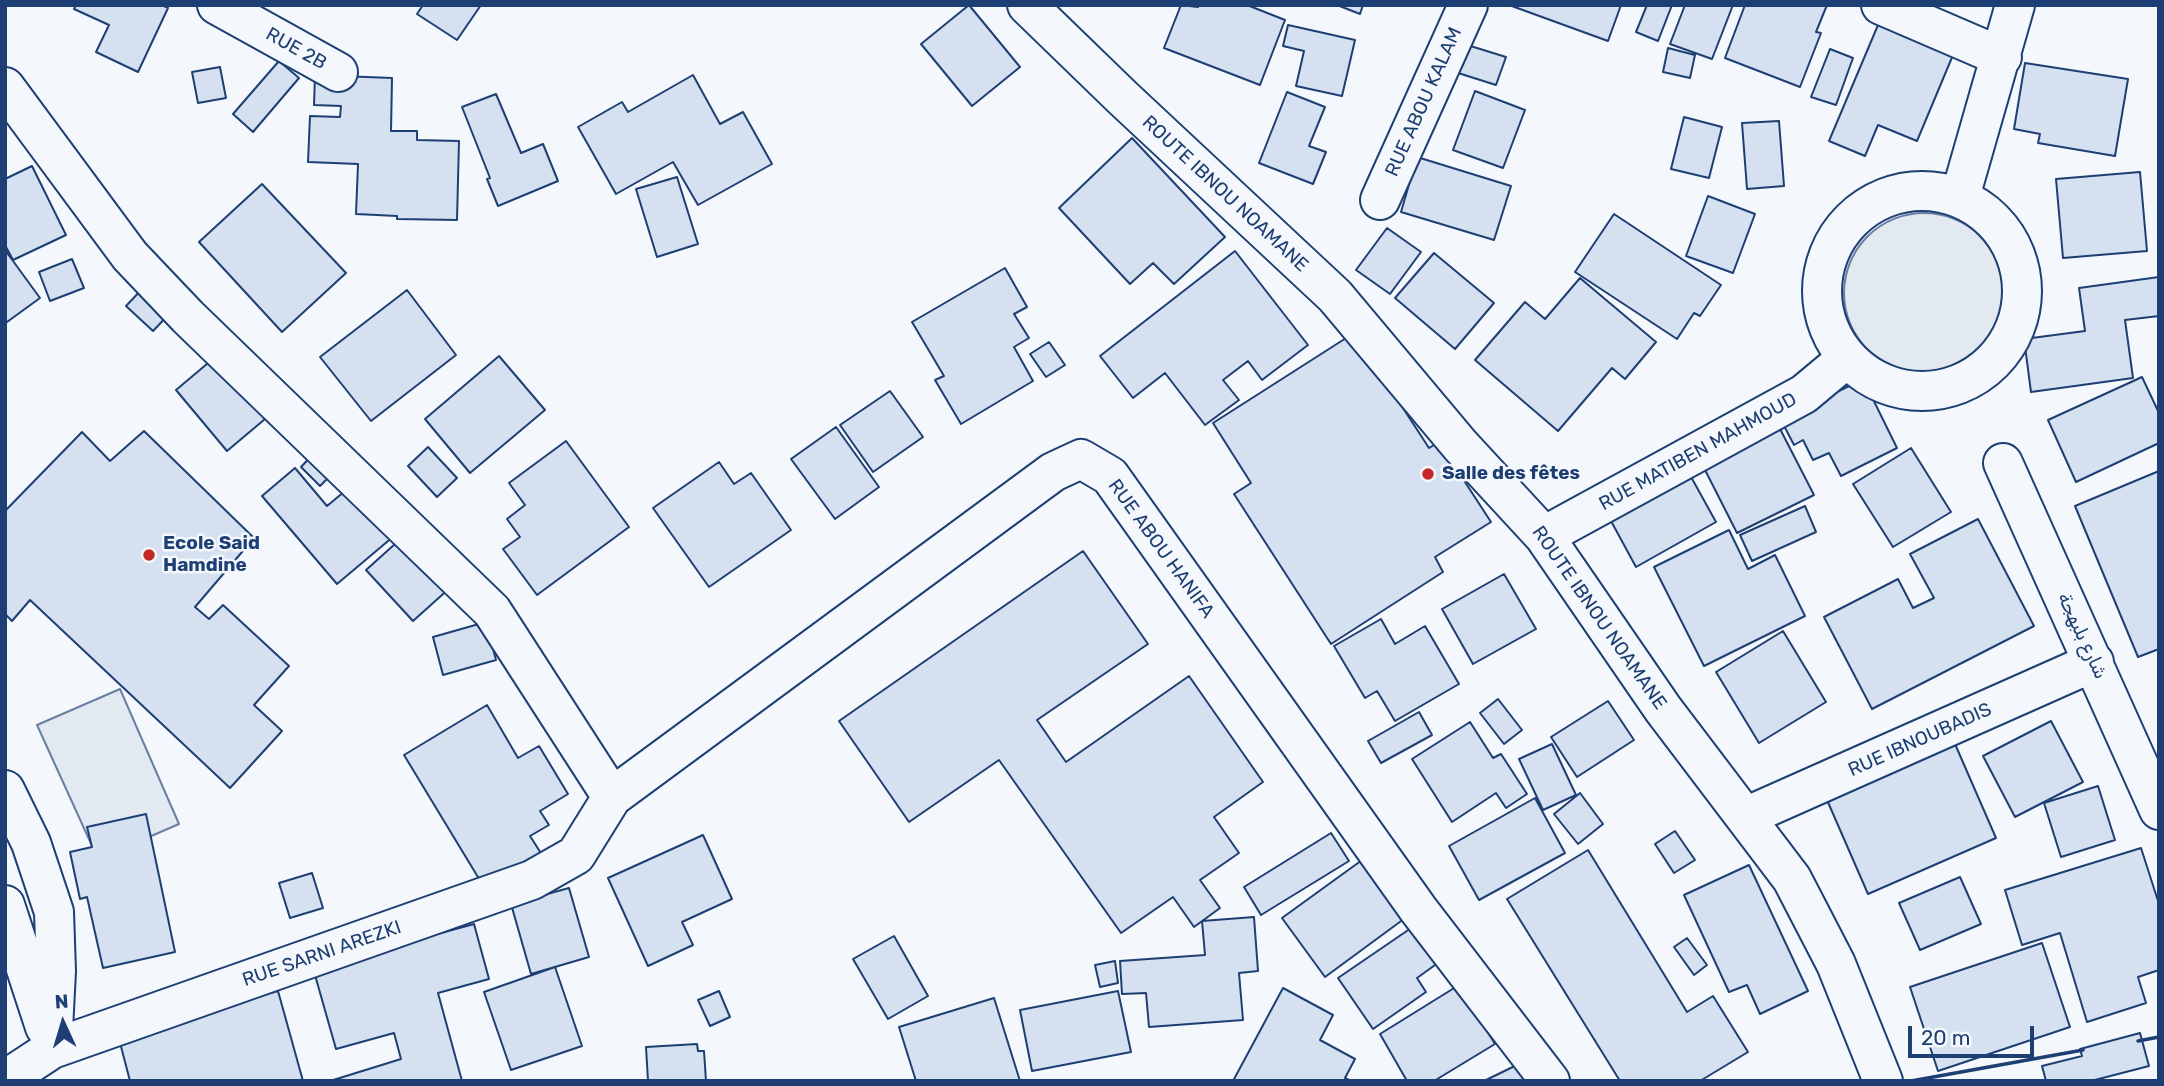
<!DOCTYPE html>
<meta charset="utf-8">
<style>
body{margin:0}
#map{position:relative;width:2164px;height:1086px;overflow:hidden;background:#f4f7fb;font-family:Rubik,sans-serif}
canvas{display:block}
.frame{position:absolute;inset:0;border:7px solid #1d3f73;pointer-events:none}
.north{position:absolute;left:28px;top:988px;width:70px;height:70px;-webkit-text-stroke:5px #f4f7fb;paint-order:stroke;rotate:356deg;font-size:19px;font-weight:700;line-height:28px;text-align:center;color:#1d3f73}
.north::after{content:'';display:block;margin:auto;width:24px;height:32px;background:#1d3f73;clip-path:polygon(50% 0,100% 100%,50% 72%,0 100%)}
.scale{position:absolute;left:1908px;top:1026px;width:126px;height:32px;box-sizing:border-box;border:4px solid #1d3f73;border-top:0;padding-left:9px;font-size:21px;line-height:24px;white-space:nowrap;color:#1d3f73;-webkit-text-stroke:5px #f4f7fb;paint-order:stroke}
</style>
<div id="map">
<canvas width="2164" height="1086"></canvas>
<div class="frame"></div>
<div class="north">N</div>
<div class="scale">20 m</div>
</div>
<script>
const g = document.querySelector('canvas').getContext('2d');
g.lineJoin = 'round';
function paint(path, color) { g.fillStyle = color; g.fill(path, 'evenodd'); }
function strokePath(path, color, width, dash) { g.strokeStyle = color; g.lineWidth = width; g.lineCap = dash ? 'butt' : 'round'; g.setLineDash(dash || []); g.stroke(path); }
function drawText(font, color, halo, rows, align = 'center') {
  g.font = font + ' Rubik,Vazirmatn,sans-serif'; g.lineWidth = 5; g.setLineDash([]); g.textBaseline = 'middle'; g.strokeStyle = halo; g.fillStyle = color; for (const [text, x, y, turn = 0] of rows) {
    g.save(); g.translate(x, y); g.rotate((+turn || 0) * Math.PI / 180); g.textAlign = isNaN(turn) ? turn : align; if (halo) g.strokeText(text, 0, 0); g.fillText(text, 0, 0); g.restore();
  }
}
const green = new Path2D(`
 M1844 293a80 80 0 1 1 160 0a80 80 0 1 1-160 0Z
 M120,689L179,824L98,859L37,725Z`);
paint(green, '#e3e9f0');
strokePath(green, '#687fa3', 2);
const building = new Path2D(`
 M76,5H162L168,8L138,72L96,52L109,25L74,9Z
 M423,5H481L457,40L417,14Z
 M969,5L1020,67L972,106L921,44Z
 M1181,5L1198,7L1199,5H1247L1285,20L1260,85L1164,48Z
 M1337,5H1363L1360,14Z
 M1509,5H1621L1608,41Z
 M1647,5H1672L1658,41L1636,32Z
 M1685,5H1733L1712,59L1670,44Z
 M1745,5H1827L1816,32L1821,33L1800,87L1725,58Z
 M1288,25L1355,40L1342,96L1296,86L1304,51L1283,46Z
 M1878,25L1953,55L1917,141L1878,125L1865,156L1829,141Z
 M1464,44L1506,57L1496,85L1455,72Z
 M1668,48L1695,55L1690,78L1663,72Z
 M1830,49L1853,58L1836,105L1811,97Z
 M279,61L299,78L253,132L233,114Z
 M2025,63L2128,79L2115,156L2038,143L2040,134L2014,129Z
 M220,67L226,98L198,103L192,72Z
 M315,75L392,78L391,131H417V140L459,141L457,220L397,219V216L356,214L358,164L308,162L310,116L340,117L341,106L314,105Z
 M693,75L720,124L743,112L772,164L698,205L673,162L616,194L578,127L622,102L628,112Z
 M1475,91L1525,110L1503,168L1453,150Z
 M1287,92L1325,107L1309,146L1326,152L1313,184L1259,163Z
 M496,94L521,153L543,144L558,181L498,206L487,179L490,178L462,107Z
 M1684,117L1722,127L1709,178L1671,169Z
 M1779,121L1784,186L1747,189L1742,123Z
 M1132,138L1225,237L1174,284L1153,263L1130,284L1059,208Z
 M1417,157L1511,186L1494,240L1401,212Z
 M32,166L66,235L13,260L5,245V179Z
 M2140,172L2147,251L2063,258L2056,179Z
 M677,177L698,244L657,257L636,189Z
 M262,184L346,273L282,332L199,242Z
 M1708,196L1755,214L1733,273L1686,256Z
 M1614,214L1721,285L1700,316L1694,313L1677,339L1575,272Z
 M1387,228L1421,252L1390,294L1356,270Z
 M5,250L40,298L7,322L5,321Z
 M1235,251L1308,345L1262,380L1248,361L1223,380L1239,400L1205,425L1165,373L1133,398L1100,356Z
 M1434,253L1494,303L1455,349L1395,298Z
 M72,259L84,288L50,301L39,272Z
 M1005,268L1027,307L1014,314L1029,338L1014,347L1033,381L961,424L935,380L944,376L912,322Z
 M2159,277V316L2125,320L2133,378L2031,392L2024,339L2085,331L2079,288Z
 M1580,278L1656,342L1625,379L1612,368L1558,431L1475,360L1525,302L1545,319Z
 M144,287L171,312L153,331L126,306Z
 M407,290L456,355L371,421L320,357Z
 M1354,333L1429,448L1439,442L1491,522L1435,557L1443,572L1331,644L1234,494L1251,483L1213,423Z
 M1049,342L1065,365L1046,377L1030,354Z
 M499,356L545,410L470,473L425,419Z
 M214,358L265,419L227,451L176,390Z
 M2142,377L2159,413V443L2076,482L2048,420Z
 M1863,379L1897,448L1841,476L1829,453L1813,460L1803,440L1794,445L1781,420Z
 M890,391L923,437L873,472L840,425Z
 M1777,423L1814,495L1737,533L1701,462Z
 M836,427L879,487L835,519L791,459Z
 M144,431L254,538L195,607L209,619L223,605L289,666L254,705L282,731L230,788L30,600L12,621L5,614V511L82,432L110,461Z
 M566,441L629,527L537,595L503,549L520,537L507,519L525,505L509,483Z
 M428,447L457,478L437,497L408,466Z
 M1911,448L1951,512L1893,547L1853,484Z
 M316,451L336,470L320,486L301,467Z
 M719,462L734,484L751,473L791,530L709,587L653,508Z
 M1685,466L1716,522L1636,567L1605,510Z
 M295,468L327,506L351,486L394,536L337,584L262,496Z
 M2159,471V649L2138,657L2075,506Z
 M1805,506L1816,532L1752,561L1740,535Z
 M1978,519L2034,626L1872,709L1824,617L1898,579L1913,608L1934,598L1910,554Z
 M1729,530L1748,569L1775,555L1805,616L1704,666L1654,567Z
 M405,535L452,586L413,621L366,570Z
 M1083,551L1148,644L1037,720L1066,762L1189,676L1263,782L1214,817L1239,853L1200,880L1220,908L1194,927L1173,897L1121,933L999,760L909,822L839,721Z
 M1504,574L1536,629L1473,664L1442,609Z
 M1381,619L1395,644L1425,626L1459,684L1395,721L1377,691L1365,698L1334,646Z
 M486,622L496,660L443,675L433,637Z
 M1783,631L1826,702L1759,743L1716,672Z
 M1498,699L1522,730L1504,744L1480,713Z
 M1608,701L1634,740L1577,777L1551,737Z
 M487,705L518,758L539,746L568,794L540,811L549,825L530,836L544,858L487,892L404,755Z
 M1419,712L1432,735L1381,763L1368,741Z
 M2051,721L2083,782L2015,817L1983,756Z
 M1470,722L1493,758L1501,754L1527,794L1506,808L1496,793L1452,822L1412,759Z
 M1552,744L1576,795L1543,810L1519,759Z
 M1955,744L1996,838L1868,894L1827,800Z
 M2098,786L2115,840L2061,857L2044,803Z
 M1580,793L1603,824L1578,844L1554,814Z
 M1535,798L1565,853L1479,900L1449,846Z
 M146,814L175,952L103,968L87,897L80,899L70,852L92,847L87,827Z
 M1675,831L1695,860L1674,873L1655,844Z
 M1331,833L1349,861L1261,915L1244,887Z
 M703,835L732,899L682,922L693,945L648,966L608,878Z
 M2141,848L2159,904V970L2138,977L2146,1003L2087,1022L2060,933L2022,945L2005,890Z
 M1588,850L1687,1012L1713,996L1748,1052L1700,1081H1620L1507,899Z
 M1369,855L1412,913L1325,977L1282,918Z
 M1749,865L1808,991L1760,1014L1747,985L1729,992L1684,895Z
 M312,873L323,908L290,918L279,883Z
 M1960,877L1981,924L1920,950L1899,903Z
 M569,888L589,957L531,974L511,904Z
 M1254,917L1258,971L1239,973L1243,1020L1149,1027L1146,993L1122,994L1120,961L1205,955L1202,921Z
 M474,924L489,979L438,993L462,1081H330L401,1059L394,1033L336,1049L313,968Z
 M1417,924L1442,960L1417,978L1426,992L1373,1029L1338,978Z
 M894,936L928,996L888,1019L853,959Z
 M1687,938L1707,965L1694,975L1674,947Z
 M2042,943L2070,1027L1938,1071L1910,987Z
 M1115,961L1118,983L1100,987L1095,965Z
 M555,967L582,1046L511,1070L484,992Z
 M1459,985L1495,1044L1434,1081H1407L1380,1034Z
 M1283,988L1333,1015L1320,1040L1355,1059L1345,1078L1351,1081H1233Z
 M278,991L303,1081H130L118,1035Z
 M719,991L730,1017L710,1026L698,1000Z
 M1118,991L1131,1052L1032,1071L1020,1010Z
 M994,998L1020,1081H916L899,1027Z
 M2140,1033L2149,1066L2091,1081H2046L2042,1066L2082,1056L2080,1049Z
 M697,1044L698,1051H704L706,1081H648L646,1047Z
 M1523,1062L1532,1081H1484Z`);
paint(building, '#d5e0f0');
strokePath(building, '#1d3f73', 2);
const minor = new Path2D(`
 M217,5L338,72
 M1027,5L1123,98L1335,296L1460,445L1544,536L1663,709L1792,879L1836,964L1883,1081
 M1881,5L2002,57
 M5,87L130,256L188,317L492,611L612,797
 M1822 291a100 100 0 1 1 200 0a100 100 0 1 1-200 0Z
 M1960,197L2015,5
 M1380,200L1468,5
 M2003,463L2159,810
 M1544,536L1804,394L1846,359
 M5,790L31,843L54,912L56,971L52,1049
 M1745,817L2094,662
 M5,905L45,1027
 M5,1080L52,1049L532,880L576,855L612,797L1053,472L1081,459L1110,476L1418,909L1550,1081`);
strokePath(minor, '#1d3f73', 42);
strokePath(minor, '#f4f7fb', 38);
strokePath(new Path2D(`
 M2138,1041L2159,1037
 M1911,1081L2083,1050`), '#1d3f73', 3.5);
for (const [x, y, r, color] of [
 [1428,474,7,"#c62828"],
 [149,555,7,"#c62828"]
]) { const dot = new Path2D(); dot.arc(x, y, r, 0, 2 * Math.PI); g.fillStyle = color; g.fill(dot); strokePath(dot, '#f4f7fb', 2.5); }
drawText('19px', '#1d3f73', '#f4f7fb', [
 ["RUE 2B",296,49,29],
 ["RUE ABOU KALAM",1424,102,-66],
 ["ROUTE IBNOU NOAMANE",1225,194,43],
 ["RUE MATIBEN MAHMOUD",1698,452,-29],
 ["RUE ABOU HANIFA",1161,549,54],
 ["ROUTE IBNOU NOAMANE",1599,618,55],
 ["شارع بلبهجة",2082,636,65],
 ["RUE IBNOUBADIS",1920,740,-24],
 ["RUE SARNI AREZKI",322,954,-19]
]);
drawText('bold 19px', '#1d3f73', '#f4f7fb', [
 ["Salle des fêtes",1442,474],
 ["Ecole Said",163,544],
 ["Hamdine",163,566]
], 'left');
</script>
